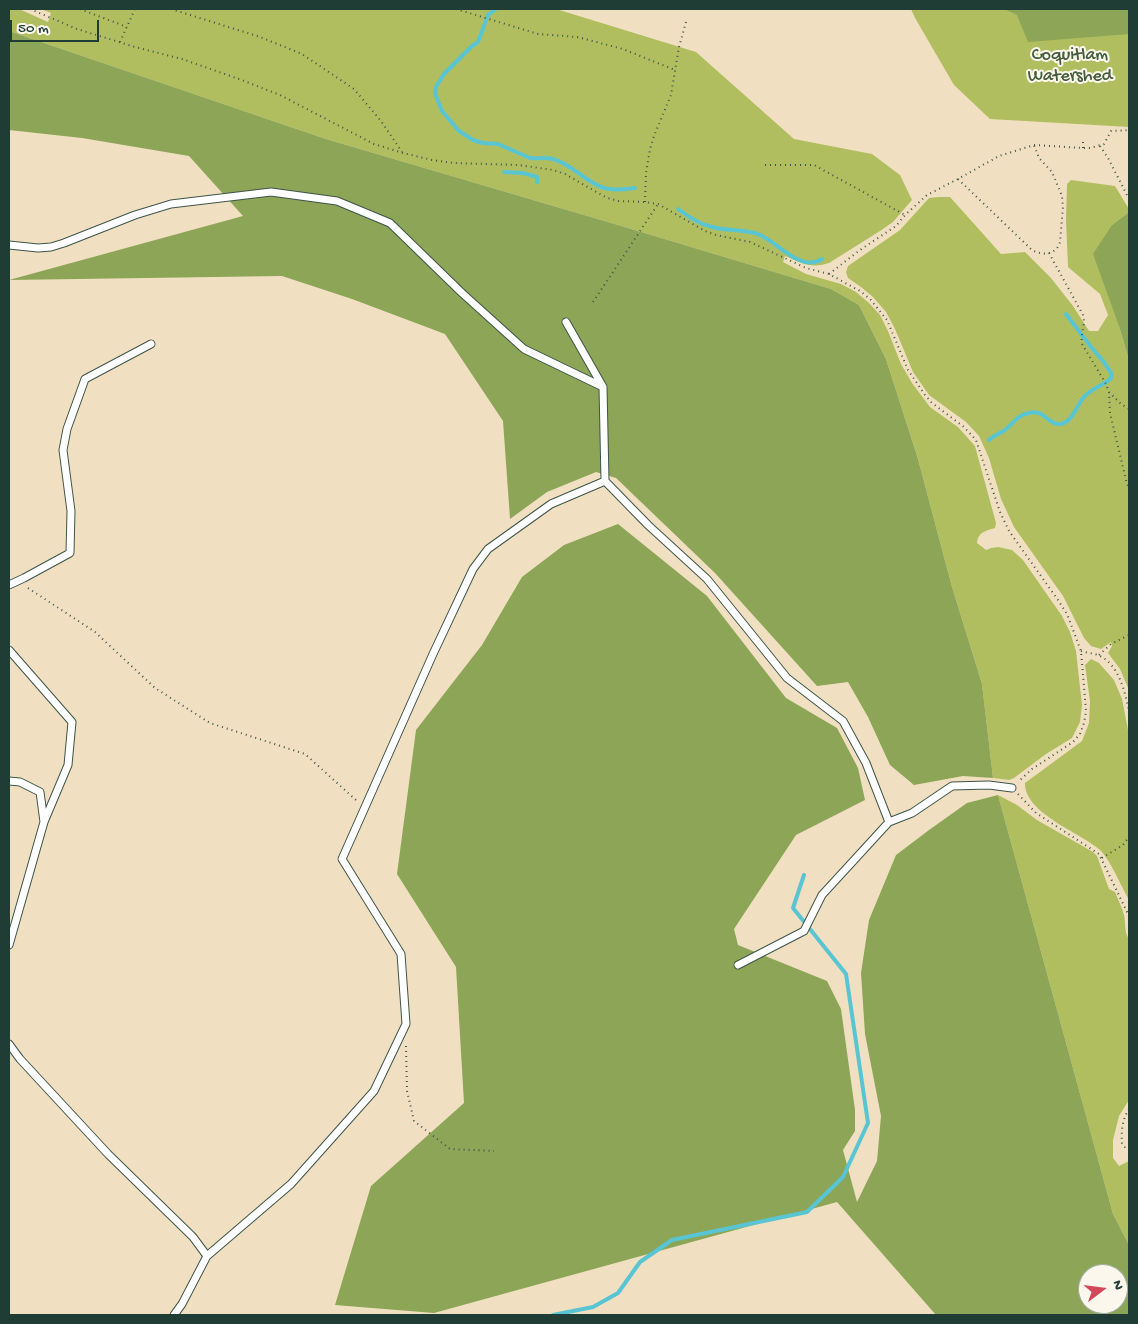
<!DOCTYPE html>
<style>
body{margin:0}
#map{position:relative;width:1138px;height:1324px;overflow:hidden;background:#f0e0c1;font-family:"Gochi Hand",sans-serif}
canvas{display:block}
.frame{position:absolute;inset:0;border:10px solid #1f3d34;pointer-events:none}
.north{position:absolute;left:1078px;top:1264px;width:50px;height:50px;box-sizing:border-box;background:#fbf7ec;border:1px solid #a3ada2;border-radius:50%;rotate:75deg;font-size:14px;font-weight:700;line-height:20px;text-align:center;color:#1f3d34}
.north::after{content:'';display:block;margin:auto;width:18px;height:22px;background:#d1495b;clip-path:polygon(50% 0,100% 100%,50% 72%,0 100%)}
.scale{position:absolute;left:10px;top:20px;width:89px;height:22px;box-sizing:border-box;border:2px solid #1f3d34;border-top:0;padding-left:6px;font-size:15px;line-height:18px;white-space:nowrap;color:#1f3d34;-webkit-text-stroke:4px #fbf7ec;paint-order:stroke}
</style>
<div id="map">
<canvas width="1138" height="1324"></canvas>
<div class="frame"></div>
<div class="north">N</div>
<div class="scale">50 m</div>
</div>
<script>
const g = document.querySelector('canvas').getContext('2d');
g.lineJoin = 'round';
function paint(path, color) { g.fillStyle = color; g.fill(path, 'evenodd'); }
function strokePath(path, color, width, dash) { g.strokeStyle = color; g.lineWidth = width; g.lineCap = dash ? 'butt' : 'round'; g.setLineDash(dash || []); g.stroke(path); }
function drawText(font, color, halo, rows, align = 'center') {
  g.font = font + ' "Gochi Hand",sans-serif'; g.lineWidth = 4; g.setLineDash([]); g.textBaseline = 'middle'; g.strokeStyle = halo; g.fillStyle = color; for (const [text, x, y, turn = 0] of rows) {
    g.save(); g.translate(x, y); g.rotate((+turn || 0) * Math.PI / 180); g.textAlign = isNaN(turn) ? turn : align; if (halo) g.strokeText(text, 0, 0); g.fillText(text, 0, 0); g.restore();
  }
}
paint(new Path2D(`
 M9,9H19L48,22L51,13L41,9H556L696,52L794,139L872,154L900,175L912,200L893,222L880,231L829,263C811,269 801,263 785,256L783,262L806,274L841,284L856,292L869,303L880,315L888,331L901,364L912,383L930,407L958,427L975,446L996,523L995,528C985,531 978,532 977,543L986,550L991,548L998,547L1012,550L1023,560L1062,616L1070,632L1076,651L1082,705L1080,722L1072,738L1046,754L1014,778L1009,780L993,778L982,684L952,587L918,459L886,359L859,305L831,289L618,225L326,139L9,31Z
 M911,9H1129V127L990,119L954,85L915,18Z
 M1071,180L1115,186L1129,209V212L1112,225L1119,326L1129,360V690L1120,669L1108,653L1112,646L1111,642L1101,649L1091,646L1084,638L1063,596L1014,527L1001,499L989,458L979,436L966,422L929,395L913,372L895,329L886,312L873,297L861,287L848,278L846,272L848,266L900,230L929,198L939,197H950L1001,254L1025,252L1051,278L1073,306L1089,331H1098L1108,315L1100,294L1068,267L1066,220L1067,184Z
 M1091,659L1099,663L1114,680L1122,699L1129,735V900C1121,886 1111,861 1100,850C1081,833 1024,813 1025,783L1082,741L1089,723L1090,701L1085,665Z
 M998,795L1017,805L1037,820L1093,852L1097,856L1109,889L1115,892C1118,900 1122,907 1124,915C1126,924 1124,932 1129,939V1100L1119,1116L1113,1140V1158L1119,1166L1129,1161V1245L1113,1214Z`), '#b1be60');
paint(new Path2D(`
 M1004,9H1129V34L1028,42L1017,15Z
 M9,31L326,139L618,225L831,289L859,305L886,359L918,459L952,587L982,684L993,778L963,776L914,785L890,765L868,717L848,682L817,686L715,573L616,478L596,472L547,492L510,519L503,421L445,334L352,299L282,276L9,280L243,216L189,156L82,138L9,130Z
 M1129,212V360L1119,326L1093,254L1112,225Z
 M618,524L707,596L786,698L837,728L858,768L865,800L796,835L734,929L738,945L827,981L841,1009L855,1110V1131L843,1150L857,1202L877,1161L881,1116L865,1034L861,973L869,920L896,855L929,830L967,803L998,795L1113,1214L1129,1245V1315H936L837,1202L434,1313L335,1305L371,1186L464,1103L456,967L397,874L416,730L482,645L522,577L564,545ZM1088,1274H1118V1304H1088Z`), '#8ca556');
strokePath(new Path2D(`
 M496,9L488,15L478,42L472,46L444,74L436,87L435,93L442,111L459,131L473,140L483,143L498,144L530,158C538,159 545,157 553,159C572,164 585,182 604,188C614,191 625,189 635,188
 M504,172L523,173L537,177V182
 M678,209C689,217 699,224 712,227C727,231 743,229 758,234C772,240 783,252 797,259C805,263 814,264 822,259
 M989,440C994,435 999,434 1005,430C1014,423 1017,415 1029,413C1033,412 1037,412 1041,414C1048,418 1052,425 1061,424C1073,421 1076,407 1083,398C1090,389 1103,386 1111,378V373L1104,362L1091,347L1066,314
 M553,1315L593,1307L618,1293L640,1262L672,1240L807,1212L843,1177L868,1123L846,974L793,908L804,875`), '#59c5d3', 4);
const lane = new Path2D(`
 M9,245L38,248L51,247L64,243L135,215L171,204L271,192L337,201L390,223L462,293L524,349L603,387L605,481L648,525L707,579L787,678L843,721L866,763L889,822L912,813L952,786L989,785L1012,788
 M566,322L603,387
 M9,585L24,578L70,553L71,511L63,450L67,429L85,379L151,344
 M9,650L72,722L68,765L44,822
 M9,781L20,782L40,792L44,822L9,945
 M738,965L804,931L822,895L889,822
 M9,1044L20,1059L108,1154L193,1237L207,1256L182,1304L174,1315
 M207,1256L291,1184L374,1091L406,1024L401,954L342,859L433,654L473,569L488,549L551,504L605,481`);
strokePath(lane, '#3e5549', 9);
strokePath(new Path2D(`
 M30,9L77,29L135,47L182,59L239,79L280,95L374,144L403,153L432,160L453,163L519,165L553,170L565,174L607,198L619,201L645,202L658,204L705,231L716,235L750,242L806,268L829,274L860,291L870,299L887,320L908,370L925,395L932,403L964,427L976,440L1000,512L1009,531L1058,600L1067,614L1081,651L1086,711L1084,723L1080,734L1073,742L1032,769L1018,782
 M80,9L127,27
 M171,9L260,37L302,54L354,89L381,121L402,152
 M456,9L538,34L577,37L623,49L675,70
 M120,42L135,9
 M1100,146L1108,158L1129,199
 M1083,148V142
 M765,165H814L905,215
 M958,179L1032,250C1043,256 1056,255 1060,242L1063,207L1062,196L1052,172L1039,158L1034,145
 M645,202L646,173L650,149L654,136L671,95L679,47L686,22
 M1049,253L1083,315C1086,326 1080,333 1082,344L1106,384L1109,392L1110,413L1127,484L1129,488
 M829,274L860,250L896,226L905,215L927,195L958,179L999,156L1034,145L1083,148H1090L1104,144L1111,131L1129,130
 M593,302L658,204
 M1109,392L1121,404L1129,409
 M28,588L95,632L155,688L210,723L305,754L357,801
 M1081,651C1087,653 1094,653 1100,656C1119,665 1125,692 1129,711
 M1099,655L1111,644L1129,635
 M1018,794L1036,813L1099,854L1129,916
 M1102,858L1123,845L1129,837
 M406,1046L407,1091L414,1121L450,1149L494,1151
 M1129,1109C1122,1120 1121,1132 1122,1144L1125,1147H1129`), '#3e5549', 2, [1, 4]);
strokePath(lane, '#fff', 7);
drawText('18px', '#445d3f', '#fbf7ec', [
 ["Coquitlam",1070,56],
 ["Watershed",1070,77]
]);
</script>
